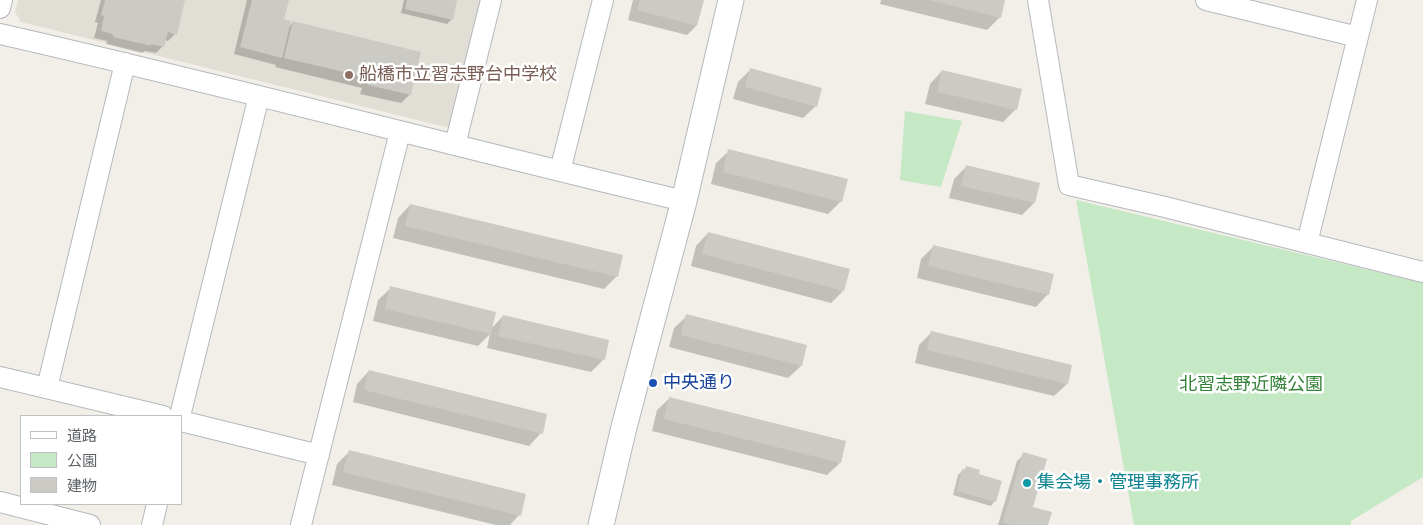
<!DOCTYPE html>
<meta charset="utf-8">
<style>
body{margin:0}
#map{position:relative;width:1423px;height:525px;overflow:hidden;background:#f1efe8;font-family:Manrope,"Noto Sans JP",sans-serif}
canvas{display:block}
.legend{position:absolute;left:20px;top:415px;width:162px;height:90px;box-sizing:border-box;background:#fff;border:1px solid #bfc1c3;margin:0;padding:6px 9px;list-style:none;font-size:15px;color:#5f6368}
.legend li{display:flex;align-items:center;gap:10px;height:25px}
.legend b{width:25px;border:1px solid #bfc1c3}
</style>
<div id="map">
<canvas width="1423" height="525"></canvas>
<ul class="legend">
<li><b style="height:6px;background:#fff"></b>道路</li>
<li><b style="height:14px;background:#c5e8c5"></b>公園</li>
<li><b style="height:14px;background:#cccac5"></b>建物</li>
</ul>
</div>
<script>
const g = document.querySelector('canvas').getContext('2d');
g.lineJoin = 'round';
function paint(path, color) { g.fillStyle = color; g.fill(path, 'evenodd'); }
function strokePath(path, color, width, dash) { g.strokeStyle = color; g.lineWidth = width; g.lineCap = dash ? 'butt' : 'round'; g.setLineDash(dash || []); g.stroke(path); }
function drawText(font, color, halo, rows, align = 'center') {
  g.font = font + ' Manrope,"Noto Sans JP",sans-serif'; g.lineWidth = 5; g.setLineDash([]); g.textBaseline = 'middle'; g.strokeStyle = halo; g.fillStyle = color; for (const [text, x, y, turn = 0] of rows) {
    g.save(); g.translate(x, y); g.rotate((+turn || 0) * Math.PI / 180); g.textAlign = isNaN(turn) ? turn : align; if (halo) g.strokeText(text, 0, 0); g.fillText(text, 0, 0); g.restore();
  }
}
paint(new Path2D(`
 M18,0H482L450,128L21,22L15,12Z`), '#e1ded6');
paint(new Path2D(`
 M905,111L962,121L941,187L900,180Z
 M1076,200L1423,283V477L1351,521V525H1134Z`), '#c5e8c5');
paint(new Path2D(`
 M101,0H184L175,34L168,41L165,40L163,46L156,53L145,51L142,53L106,44L107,41L94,38L98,23L95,22Z
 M247,0H288L283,20L289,27L293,22L410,94L401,103L360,94L362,88L275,67L276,65L234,54Z
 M404,0H456L452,19L447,24L401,13Z
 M633,0H703L696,26L687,35L628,20Z
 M881,0H1004L1000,17L987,30L880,4Z
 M750,70L816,106L803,118L733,99L738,82Z
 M942,71L1020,90L1015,110L1003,122L925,104L930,84Z
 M729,151L841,201L828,214L711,184L716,163Z
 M966,167L1034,203L1022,215L949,198L954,179Z
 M410,205L621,256L616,277L604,289L393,238L398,218Z
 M708,233L843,291L831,303L691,266L696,246Z
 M934,246L1048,294L1036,307L917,278L921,259Z
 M391,288L491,329L503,316L608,341L603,360L591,372L487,348L490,334L478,346L373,321L378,300Z
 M687,316L801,366L788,378L669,347L674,328Z
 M931,333L1067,384L1054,396L915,363L919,345Z
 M369,371L541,433L529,446L353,402L357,384Z
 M670,398L840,463L827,475L652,431L657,410Z
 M349,452L519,515L510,525H496L332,485L337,464Z
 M1024,454L1031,508L1047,525H998L1017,461Z
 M967,467L978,475L995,501L991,506L953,495L958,475Z`), '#0003');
paint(new Path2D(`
 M105,0H185L177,35L168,32L164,47L151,44V46L113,37V34L101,31L104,16L101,15Z
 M252,0H289L284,19L291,21L282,58L240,47Z
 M407,0H457L453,20L405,9Z
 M640,0H704L697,26L637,10Z
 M929,0H1005L1001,18Z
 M293,21L421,52L411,95L368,85L370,78L284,58Z
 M750,68L822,88L817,107L745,87Z
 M942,70L1022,89L1017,110L937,92Z
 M728,149L848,179L842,202L723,172Z
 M966,165L1040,183L1035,203L961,186Z
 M410,204L623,255L618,277L405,226Z
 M708,232L850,269L844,291L702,254Z
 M933,245L1054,274L1049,295L928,266Z
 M390,286L496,312L491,334L385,309Z
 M686,314L807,345L802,366L681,335Z
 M503,315L609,340L605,360L498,336Z
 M931,331L1072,365L1068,384L927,350Z
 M369,370L547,414L543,434L364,390Z
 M669,397L846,441L841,463L664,419Z
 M349,450L526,494L521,516L343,472Z
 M1023,452L1047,459L1033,507L1052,512L1048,525H1012L1003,522Z
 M966,466L980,470L979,474L1002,481L996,502L957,491L962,469L965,470Z`), '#cccac5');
const minor = new Path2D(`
 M1038,0L1069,185L1165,207L1423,272
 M1206,0L1358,37
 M0,8L2,0
 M0,34C229,86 456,147 684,201
 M455,145L491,0
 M560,171L603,0
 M1307,243L1367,0
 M0,377L163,416
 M47,388L125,63
 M180,416L259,96
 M181,421L319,455
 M0,502L90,525
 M152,525L157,504
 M301,525L400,132`);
const tertiary = new Path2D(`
 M601,525L624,427L684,201L731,0`);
strokePath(minor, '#b5b8bc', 22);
strokePath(tertiary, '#b5b8bc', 27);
strokePath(minor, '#fff', 20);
strokePath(tertiary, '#fff', 25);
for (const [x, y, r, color] of [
 [349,75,5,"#8d6e63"],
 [653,383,5,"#1a4fb4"],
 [1027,483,5,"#0f9aa8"]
]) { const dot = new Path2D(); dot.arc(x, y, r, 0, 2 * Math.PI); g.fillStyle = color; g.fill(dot); strokePath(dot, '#fff', 2); }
drawText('18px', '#785e54', '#fff', [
 ["船橋市立習志野台中学校",359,75]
], 'left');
drawText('18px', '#164399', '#fff', [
 ["中央通り",663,383]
], 'left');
drawText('18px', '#348238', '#fff', [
 ["北習志野近隣公園",1251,385]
]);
drawText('18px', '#0d838f', '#fff', [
 ["集会場・管理事務所",1037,483]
], 'left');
</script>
